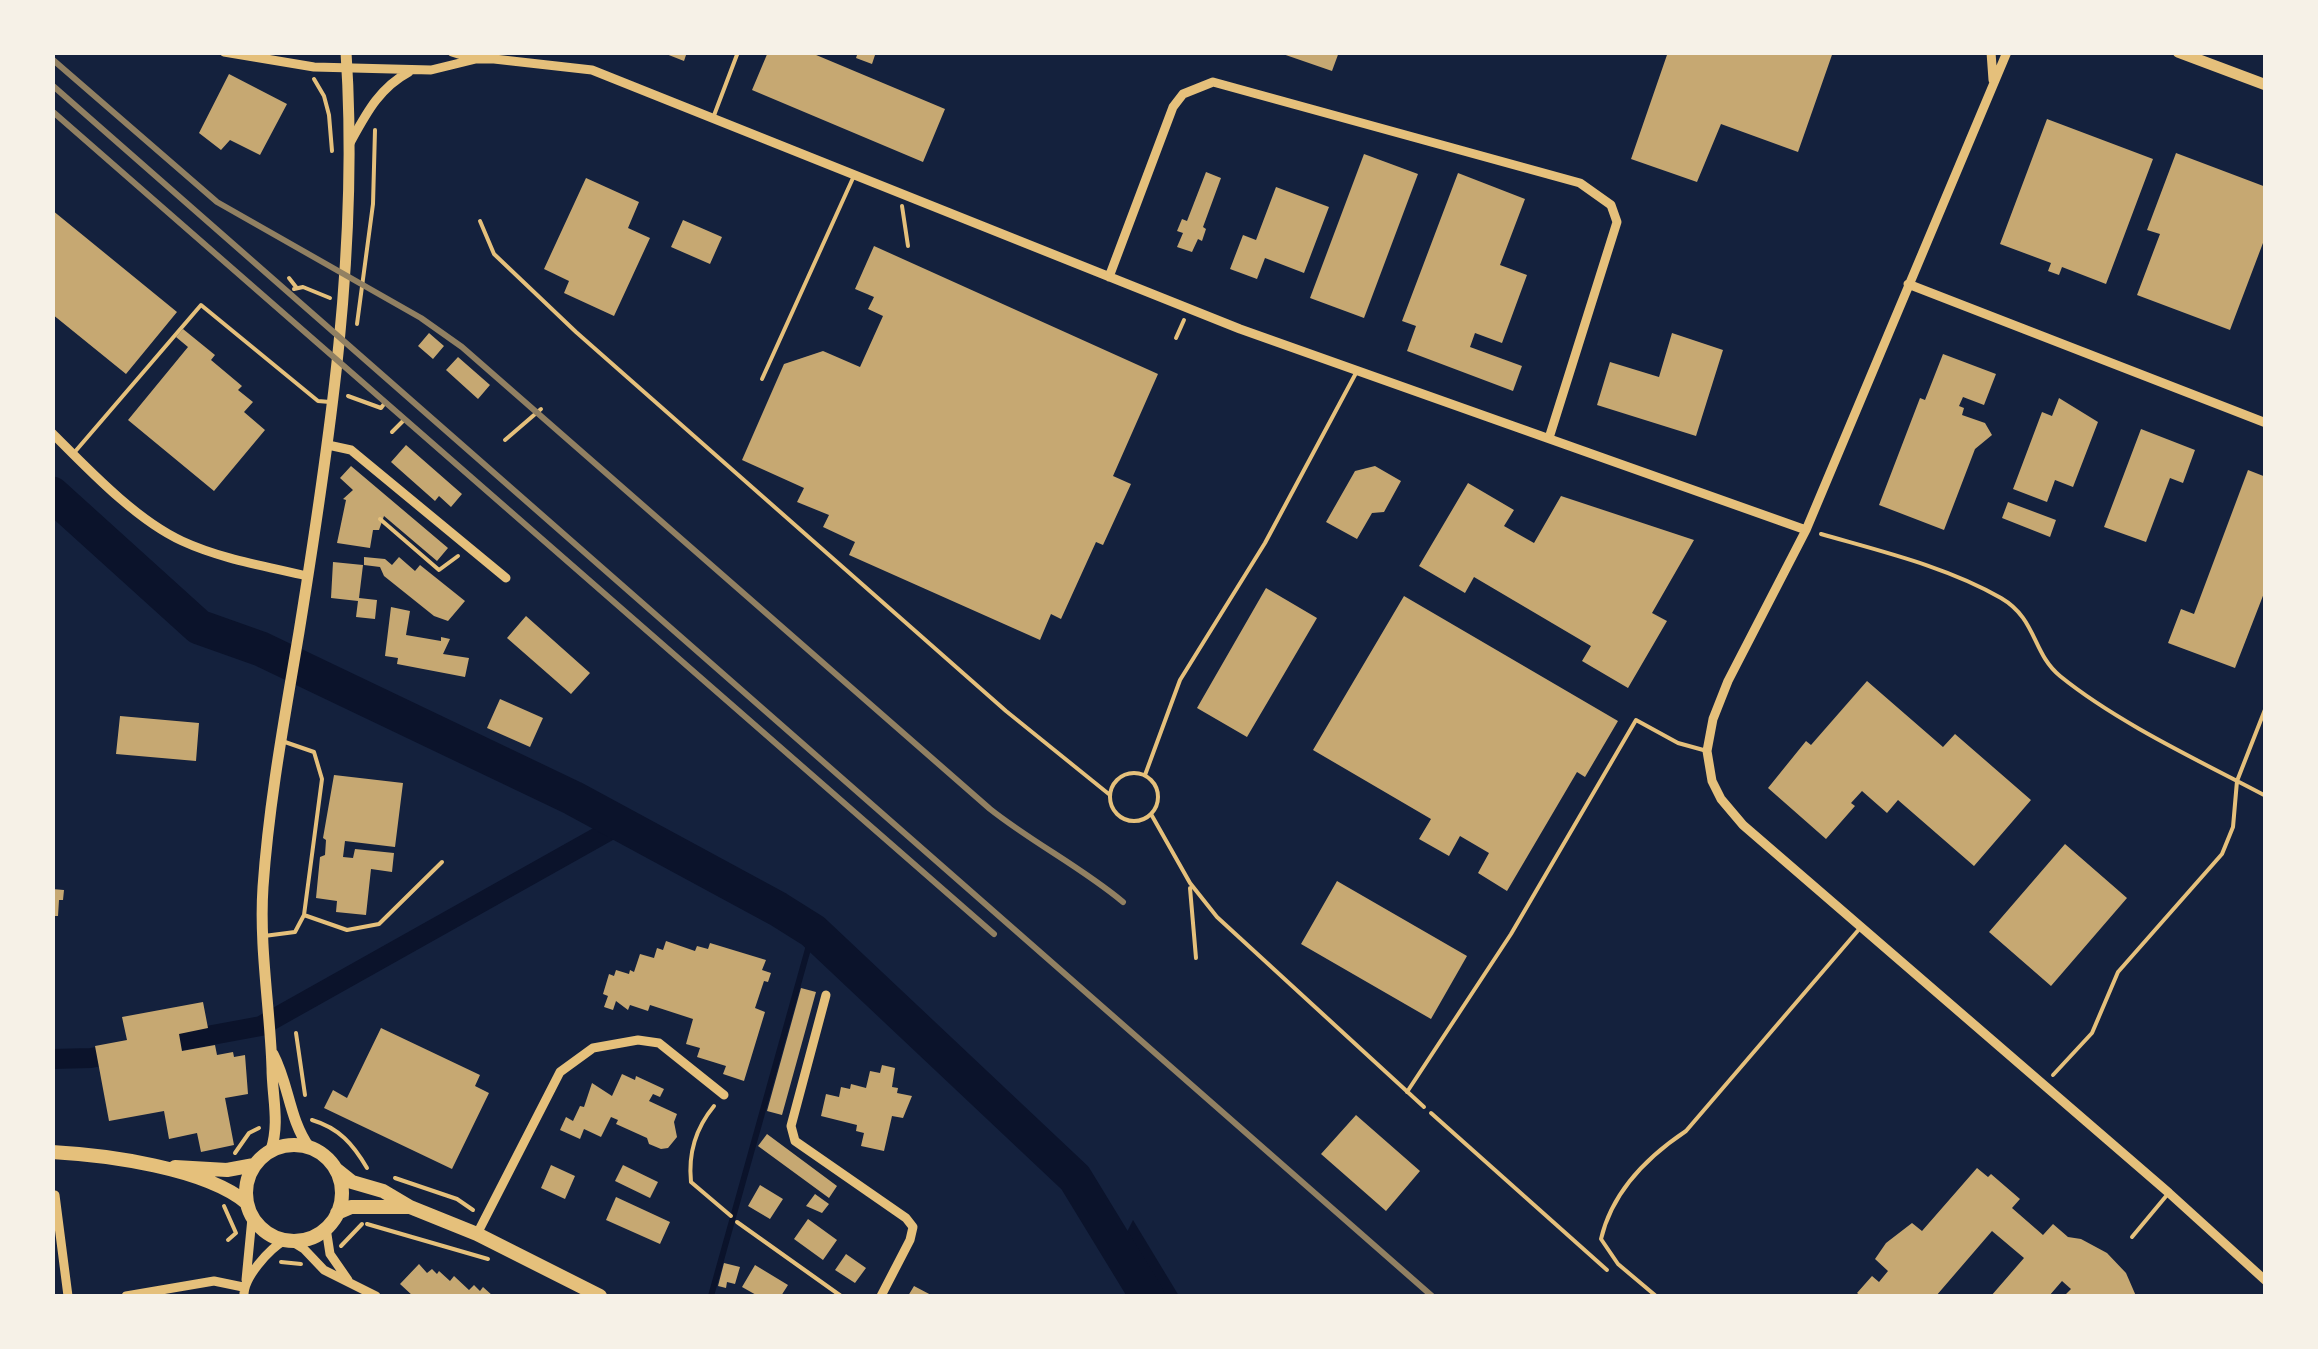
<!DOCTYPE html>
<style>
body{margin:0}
#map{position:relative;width:2318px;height:1349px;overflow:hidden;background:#14213d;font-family:"Exo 2",sans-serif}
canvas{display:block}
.frame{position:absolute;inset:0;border:55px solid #f6f1e7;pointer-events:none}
</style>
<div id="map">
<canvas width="2318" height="1349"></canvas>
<div class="frame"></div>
</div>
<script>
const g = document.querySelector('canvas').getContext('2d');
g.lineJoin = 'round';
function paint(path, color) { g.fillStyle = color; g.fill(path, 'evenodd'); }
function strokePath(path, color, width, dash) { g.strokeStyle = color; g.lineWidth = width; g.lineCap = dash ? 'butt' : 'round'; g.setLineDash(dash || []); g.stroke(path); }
paint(new Path2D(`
 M1133,1220L1179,1296H1127L1110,1266Z`), '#0b132b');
strokePath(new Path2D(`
 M711,1296L813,931`), '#0b132b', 6);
strokePath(new Path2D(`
 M158,1045L261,1026L621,824
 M52,1059L91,1058L124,1052`), '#0b132b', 20);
strokePath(new Path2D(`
 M52,494L199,627L261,649L573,798L778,909L813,931L1075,1178L1147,1296`), '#0b132b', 35);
paint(new Path2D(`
 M661,52H687L684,61Z
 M768,52H809L945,109L923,162L752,90Z
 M858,52H876L872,64L856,58Z
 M1277,52H1339L1332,71Z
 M1668,52H1833L1798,152L1721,124L1697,182L1631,159Z
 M229,74L287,104L260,155L230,140L221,150L199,133Z
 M2047,119L2153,159L2106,284L2062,267L2059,275L2048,271L2051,263L2000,244Z
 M2176,153L2266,187V235L2230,330L2137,295L2160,234L2147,230Z
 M1364,154L1418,174L1364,318L1310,298Z
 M1206,172L1221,178L1203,227L1206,229L1202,241L1198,239L1192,252L1177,247L1183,233L1177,231L1182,219L1187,221Z
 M1458,173L1525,199L1500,265L1527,275L1502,343L1475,333L1470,347L1522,366L1513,391L1407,351L1416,326L1402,321Z
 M586,178L639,202L628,228L650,238L614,316L564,293L569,281L544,269Z
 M1276,187L1329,207L1304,273L1265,258L1257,279L1230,269L1243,235L1256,240Z
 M52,210L177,312L126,374L52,314Z
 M683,220L722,237L710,264L671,247Z
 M874,246L1158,374L1113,476L1131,484L1103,545L1096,542L1061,619L1051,614L1040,640L849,555L855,542L823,527L829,515L797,502L804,488L742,460L784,364L823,351L860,367L883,316L868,309L874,297L855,289Z
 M183,329L215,355L211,360L242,386L238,390L253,402L244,412L265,430L214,491L128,420L188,347L176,337Z
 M429,333L444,346L433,359L418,346Z
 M1672,333L1723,350L1696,436L1597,405L1610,362L1659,377Z
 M1943,354L1996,374L1984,405L1963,397L1959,406L1964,408L1962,415L1985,423L1992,435L1975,449L1944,530L1879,505L1920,398L1925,400Z
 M458,357L490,385L478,399L446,370Z
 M2059,398L2098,422L2073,487L2055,480L2047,502L2013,489L2042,412L2052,416Z
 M2141,429L2195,450L2183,483L2170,478L2146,542L2104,527Z
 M406,445L462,494L451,507L439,496L435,501L391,462Z
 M351,466L448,548L437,561L384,516L379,530H373L370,548L337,543L346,500L343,499L353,490L340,478Z
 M1375,466L1401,481L1384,512L1372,513L1357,539L1326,522L1355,471Z
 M2248,470L2266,477V588L2235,668L2168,643L2181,609L2194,614Z
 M1468,483L1514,510L1504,526L1534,543L1561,496L1694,540L1652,613L1667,621L1628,688L1582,661L1591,646L1474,577L1465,593L1419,566Z
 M2008,502L2056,520L2050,537L2002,518Z
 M364,557L385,559L392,565L399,557L415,571L420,565L465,601L448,621L434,616L384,576L380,567L364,565Z
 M333,562L363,565L359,598L377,600L375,619L356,617L358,601L331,598Z
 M1266,588L1317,618L1247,737L1197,708Z
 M1404,596L1618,721L1585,777L1577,772L1507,891L1478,873L1489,853L1460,836L1449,856L1419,839L1431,819L1313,750Z
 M391,607L410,611L406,635L441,641V637L450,639L443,654L469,658L465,677L397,664L398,658L385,656Z
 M526,616L590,673L571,694L507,638Z
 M1867,681L1943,747L1955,734L2031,800L1974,866L1898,800L1887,813L1862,791L1851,803L1855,806L1826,839L1768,788L1806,741L1811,745Z
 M500,699L543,718L530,747L487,728Z
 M120,716L199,723L196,761L116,754Z
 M334,775L403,783L395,847L345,841L343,857L353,858L355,849L394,853L392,872L371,869L366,915L336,912L337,901L316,898L320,857L325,855L326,840L323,838Z
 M2065,844L2127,898L2051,986L1989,932Z
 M1337,881L1467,956L1431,1019L1301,944Z
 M52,889L64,890L63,900H59L58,916H52Z
 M666,941L695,951L697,946L708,949L710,943L766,960L762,970L771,973L768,982L764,981L755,1008L765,1012L744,1081L723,1074L726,1066L697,1057L700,1048L686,1044L693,1019L650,1005L648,1011L630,1005L628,1010L616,1001L613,1010L604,1007L608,996L603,994L609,974L614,976L616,970L629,974L630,970L634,972L640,954L654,958L657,948L663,950Z
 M801,988L816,992L782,1115L767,1111Z
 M203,1002L208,1028L179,1034L182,1051L215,1045L217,1055L233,1052L234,1057L245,1055L248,1094L225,1098L234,1145L201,1152L197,1133L169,1139L164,1111L109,1121L95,1046L127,1040L122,1017Z
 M381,1028L480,1075L475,1086L489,1093L452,1169L324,1108L333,1090L347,1098Z
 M882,1065L895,1068L892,1087L898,1088L897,1093L912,1096L903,1118L892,1116L884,1151L861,1146L864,1133L856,1131L857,1125L821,1116L826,1094L839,1097L841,1087L850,1089L851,1084L866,1088L870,1071L880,1073Z
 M622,1074L635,1080L636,1076L664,1089L660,1097L653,1094L649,1101L677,1114L674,1122L677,1137L668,1148L661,1149L649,1144L647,1138L616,1124L618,1120L611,1117L601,1137L584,1129L580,1139L560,1130L566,1117L573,1121L580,1106L584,1107L592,1083L612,1096Z
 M1356,1115L1420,1171L1386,1211L1321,1154Z
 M767,1134L837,1186L829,1198L758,1146Z
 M551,1165L575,1176L565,1199L541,1188Z
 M623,1165L658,1182L650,1198L615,1181Z
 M1977,1168L1988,1177L1991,1174L2020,1199L2012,1208L2043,1235L2053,1224L2068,1237L2081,1239L2107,1253L2126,1273L2136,1296H2064L2071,1289L2062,1281L2049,1296H1991L2024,1258L1992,1231L1936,1296H1861L1857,1293L1872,1276L1879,1282L1888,1271L1875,1259L1886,1243L1912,1223L1922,1231Z
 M760,1185L783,1199L770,1219L748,1206Z
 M815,1194L829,1204L822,1213L806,1206Z
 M616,1197L670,1222L660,1244L606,1220Z
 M808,1219L837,1240L823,1260L794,1239Z
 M846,1254L866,1268L855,1283L835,1270Z
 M724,1263L740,1267L735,1284L727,1282L726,1288L718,1286Z
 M419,1264L427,1273L432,1269L437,1274L439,1271L450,1281L454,1276L469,1290L474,1285L480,1291L483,1287L493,1296H413L400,1284Z
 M755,1265L788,1285L781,1296H758L742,1287Z
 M914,1286L933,1296H908Z`), '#c6a872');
strokePath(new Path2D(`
 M314,79L324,96L329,115L332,151
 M902,206L908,246
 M289,278L296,287
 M294,289L303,287L330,298
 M357,324L373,204L375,130
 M1176,338L1184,320
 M348,396L381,408L384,404
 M392,432L403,421
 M505,440L541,409
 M380,519L439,570L458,556
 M1821,534C1880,551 1948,567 2001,598C2037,619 2032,653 2060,676C2118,723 2200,761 2266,796
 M296,1033L305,1095
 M2053,1075L2092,1033L2118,972L2222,854L2233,827L2237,781L2266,707
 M714,1106C695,1129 688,1153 691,1182L731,1216
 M1431,1113L1607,1270
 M312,1120C339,1128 353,1144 367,1168
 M235,1153L249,1133L259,1128
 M395,1178L457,1199L473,1210
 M224,1206L236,1233
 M367,1224L488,1259
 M228,1240L236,1233
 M341,1246L362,1224
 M281,1262L301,1264`), '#e5c07b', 4);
strokePath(new Path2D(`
 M713,118L738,52
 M480,221L494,254L576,332L1006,711L1110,795
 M762,379L853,178
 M73,454L201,305L318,401L330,402
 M1110 797a24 24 0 1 1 48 0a24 24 0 1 1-48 0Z
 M1145,775L1180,680L1265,543L1356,373
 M1151,814L1190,883L1217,917L1424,1107
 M1190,888L1196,958
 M304,915L347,930L379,924L442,862
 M264,936L295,932L304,915L322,779L314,752L282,741
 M1407,1092L1511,934L1636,720L1678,743L1707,751
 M737,1222L841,1296
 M2132,1237L2167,1195
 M1656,1296L1618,1264L1601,1239C1612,1192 1647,1157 1686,1131L1861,927`), '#e5c07b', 4);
strokePath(new Path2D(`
 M224,52L314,67L431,70L476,59H494L592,70L1240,329L1806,530
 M452,52L474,59
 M1991,52L1993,80
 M2007,52L1806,530L1728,681L1713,719L1707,751L1712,781L1721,799L1743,825L2169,1193L2266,1281
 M350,143C366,114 379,88 409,72
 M1109,277L1173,107L1183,94L1213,82L1580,183L1611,205L1617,222L1549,438
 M1908,284L2266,423
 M52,433C88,469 136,520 182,541C221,559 265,566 307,576
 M328,445L351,450L506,578
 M826,995L791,1126L795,1141L906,1218L913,1227L910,1240L881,1296
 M55,1195L68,1296
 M326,1228L330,1254L348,1280
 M477,1234L560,1072L593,1048L638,1040L659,1043L724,1095
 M291,1241L304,1249L324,1270L376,1296
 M246,1280L252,1218
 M126,1296L214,1281L243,1287
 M244,1296C243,1278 269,1249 285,1240`), '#e5c07b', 9);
strokePath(new Path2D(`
 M2178,52L2266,85
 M273,1054C289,1084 289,1119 309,1147
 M271,1150C280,1122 272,1096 272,1068C270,1008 259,947 263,887C269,801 285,716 299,632C330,440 359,247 346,52`), '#e5c07b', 11);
strokePath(new Path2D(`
 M246 1193a48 48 0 1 1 96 0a48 48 0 1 1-96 0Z
 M52,1152C107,1155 205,1168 247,1203
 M175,1167L227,1170L254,1165
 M337,1170L352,1182L383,1191L410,1207L477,1234L600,1296
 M337,1213L351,1207H410`), '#e5c07b', 14);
strokePath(new Path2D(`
 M52,59L217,202L421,318L462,347L990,809C1033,843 1081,867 1123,902
 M52,85L1432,1296
 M52,111L994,934`), '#918062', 6);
</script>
